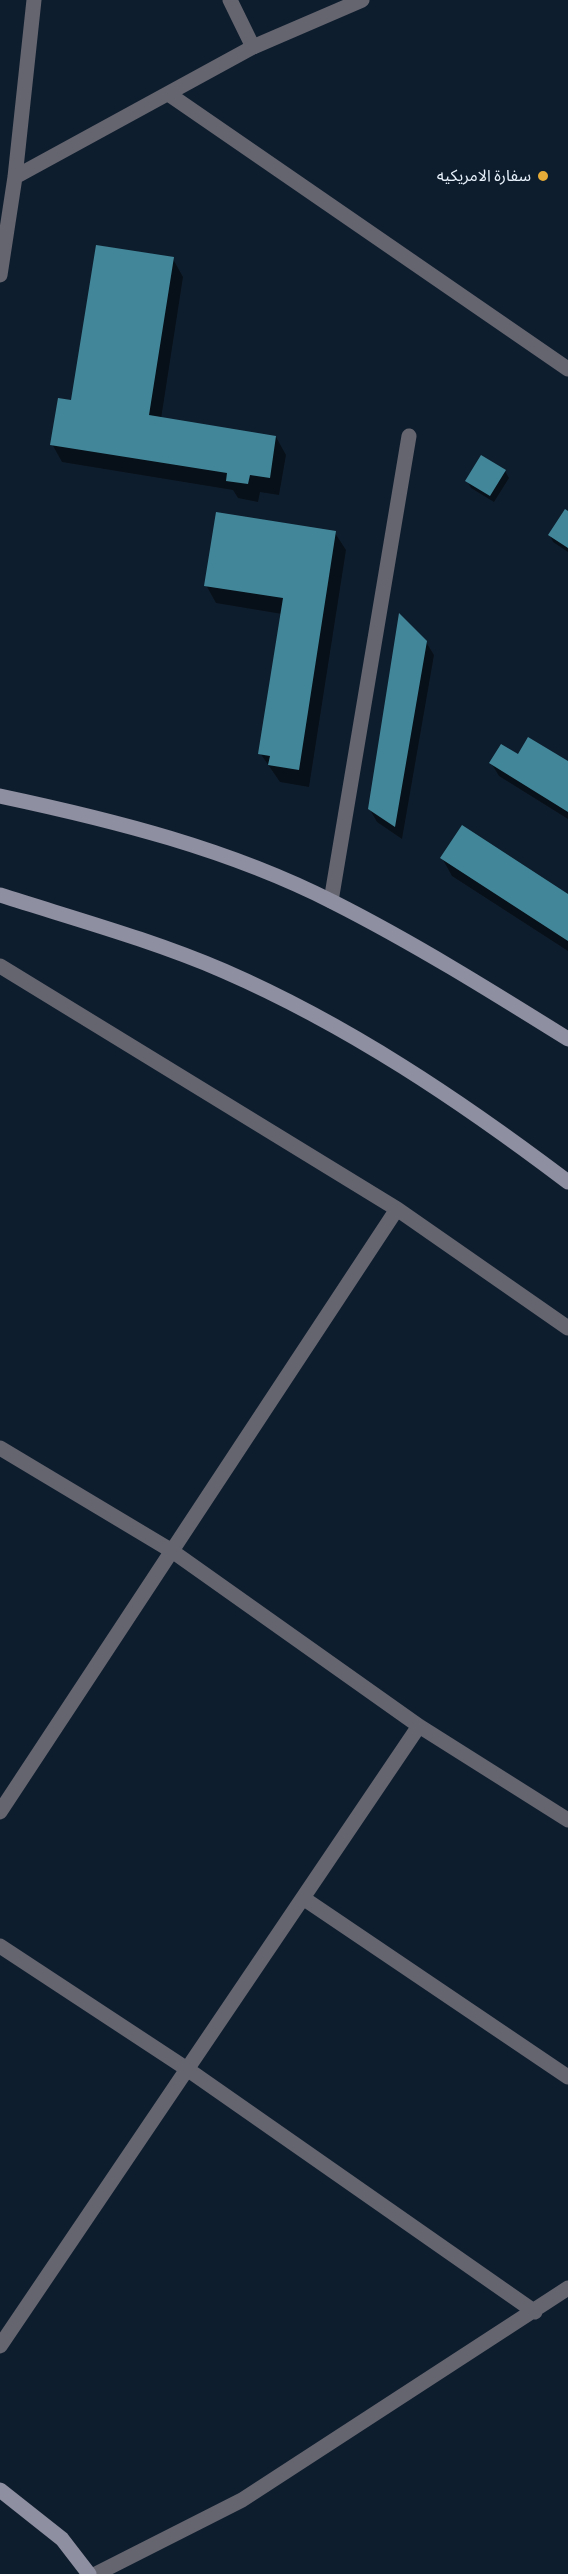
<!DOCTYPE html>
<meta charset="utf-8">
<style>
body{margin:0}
canvas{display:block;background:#0e1d2d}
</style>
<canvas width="568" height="2574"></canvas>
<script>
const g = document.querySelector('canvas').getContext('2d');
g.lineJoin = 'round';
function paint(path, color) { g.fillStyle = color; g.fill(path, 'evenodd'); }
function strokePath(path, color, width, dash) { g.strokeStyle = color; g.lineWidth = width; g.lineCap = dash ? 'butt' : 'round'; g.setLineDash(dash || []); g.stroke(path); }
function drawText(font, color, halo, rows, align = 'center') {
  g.font = font + ' "PT Sans Narrow","Noto Sans Arabic",sans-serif'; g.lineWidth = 4.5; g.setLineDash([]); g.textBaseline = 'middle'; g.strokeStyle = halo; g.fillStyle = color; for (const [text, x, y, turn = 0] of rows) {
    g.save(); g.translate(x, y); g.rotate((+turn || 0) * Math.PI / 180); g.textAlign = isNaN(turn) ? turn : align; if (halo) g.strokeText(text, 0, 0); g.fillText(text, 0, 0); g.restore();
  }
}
paint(new Path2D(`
 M173,259L183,277L161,419L276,437L286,455L279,495L260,492L258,502L238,498L233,490L62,462L52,444L72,402Z
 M505,471L509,478L494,502L471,488L467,481Z
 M568,513V552L553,542L550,535Z
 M335,533L346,550L309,787L280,782L260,753L282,614L216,603L206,585Z
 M426,642L434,655L402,839L377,822L369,808Z
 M518,756L568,763V819L499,776L491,763Z
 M442,858L568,895V951L452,876Z`), '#0007');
paint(new Path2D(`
 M96,245L174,257L149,415L276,436L270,478L250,475L248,484L226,481L227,473L50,445L58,398L71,400Z
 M481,455L506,470L490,496L465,481Z
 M565,509L568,511V548L548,535Z
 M216,512L336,531L299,770L268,765L270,756L258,754L283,598L204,586Z
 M399,613L427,641L395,827L368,809Z
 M528,737L568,761V812L489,763L501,744L518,754Z
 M462,825L568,894V941L440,858Z`), '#428799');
strokePath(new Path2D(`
 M230,0L253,47
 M331,901L409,436`), '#656570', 15);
strokePath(new Path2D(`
 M170,95L568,369
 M15,177L253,47L362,0
 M0,275L15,177L34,0
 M0,966L397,1209L568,1328
 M0,1448L172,1551L419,1726L568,1820
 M0,1812L397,1209
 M303,1898L568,2077
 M0,1946L187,2069L535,2312
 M0,2346L419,1726
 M96,2574L242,2500L568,2288`), '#656570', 15);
strokePath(new Path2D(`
 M0,796C113,820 229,849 333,902C414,943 491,991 568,1039
 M0,895C75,919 152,940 224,971C348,1025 461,1101 568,1182
 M0,2490L62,2539L89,2574`), '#8e8fa0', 15);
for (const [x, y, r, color] of [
 [543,176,6,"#e7ac37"]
]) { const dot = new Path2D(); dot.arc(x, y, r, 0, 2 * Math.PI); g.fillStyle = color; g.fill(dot); strokePath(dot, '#0e1d2d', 2); }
drawText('16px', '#e7f1fc', '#0e1d2d', [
 ["سفارة الامريكيه",531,176]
], 'right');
</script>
